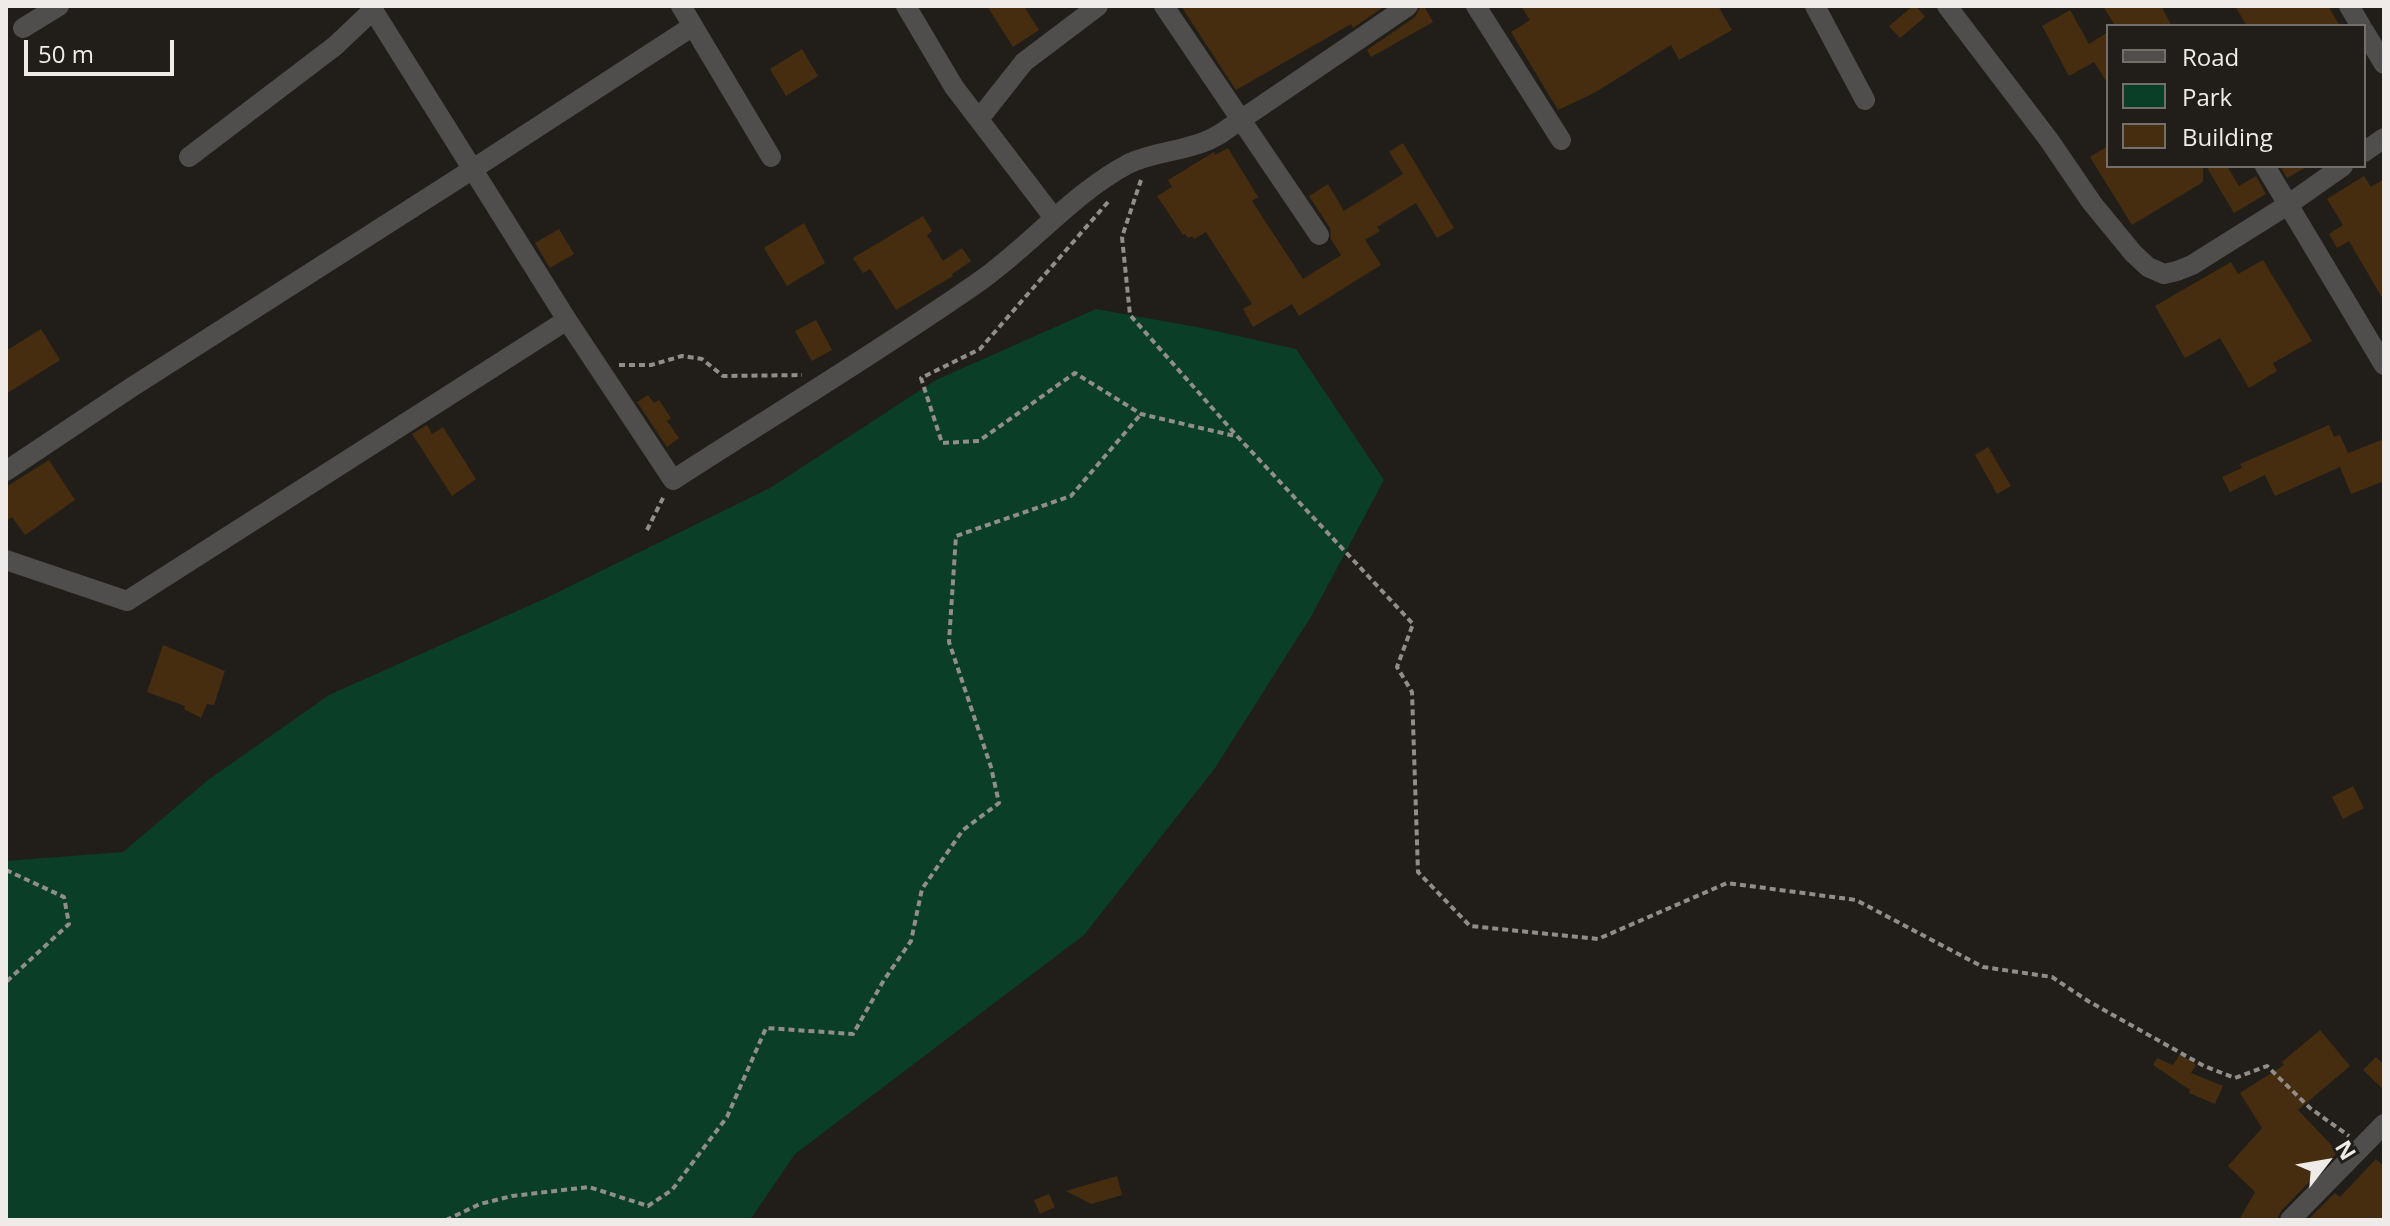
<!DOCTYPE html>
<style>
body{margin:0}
#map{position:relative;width:2390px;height:1226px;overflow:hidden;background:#211e19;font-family:"Open Sans",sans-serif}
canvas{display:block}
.frame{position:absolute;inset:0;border:8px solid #eeebe8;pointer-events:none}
.legend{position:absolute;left:2106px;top:24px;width:260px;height:144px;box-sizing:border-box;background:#211e19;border:2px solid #73706c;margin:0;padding:10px 14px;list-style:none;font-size:24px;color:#eeebe8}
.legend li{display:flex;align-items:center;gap:16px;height:40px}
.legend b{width:40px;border:2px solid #73706c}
.north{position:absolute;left:2286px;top:1122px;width:80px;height:80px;-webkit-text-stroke:6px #211e19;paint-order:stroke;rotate:59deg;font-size:22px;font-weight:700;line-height:32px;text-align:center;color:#eeebe8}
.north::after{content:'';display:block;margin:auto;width:28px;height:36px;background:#eeebe8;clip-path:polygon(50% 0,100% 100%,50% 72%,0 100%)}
.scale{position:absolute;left:24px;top:40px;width:150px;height:36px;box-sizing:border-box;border:4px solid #eeebe8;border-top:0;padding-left:10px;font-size:24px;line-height:28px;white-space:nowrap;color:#eeebe8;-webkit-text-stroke:6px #211e19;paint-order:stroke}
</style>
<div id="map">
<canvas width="2390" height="1226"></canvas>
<div class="frame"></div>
<ul class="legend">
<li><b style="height:10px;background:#504d4d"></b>Road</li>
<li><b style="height:22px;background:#0a3e26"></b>Park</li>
<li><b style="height:22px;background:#462d10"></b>Building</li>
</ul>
<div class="north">N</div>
<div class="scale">50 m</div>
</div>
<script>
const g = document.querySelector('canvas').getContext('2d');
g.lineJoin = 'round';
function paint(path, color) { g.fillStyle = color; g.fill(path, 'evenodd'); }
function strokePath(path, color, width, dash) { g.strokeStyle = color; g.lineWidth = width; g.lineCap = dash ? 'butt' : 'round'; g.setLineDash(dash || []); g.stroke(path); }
paint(new Path2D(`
 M1096,309L1202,328L1296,349L1384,480L1312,615L1215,768L1084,935L795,1154L750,1220H6V861L123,852L208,780L329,695L544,599L770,488L936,380Z`), '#0a3e26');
paint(new Path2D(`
 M987,6H1024L1039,30L1013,47Z
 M1181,6H1385L1353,28L1351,24L1236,90Z
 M1421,6H1424L1433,22L1371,57L1367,50L1415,17Z
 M1521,6H1718L1732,30L1679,60L1671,45L1594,93L1558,110L1511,32L1530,20Z
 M1913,6H1916L1925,17L1900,38L1889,26Z
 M2103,6H2161L2172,26H2115Z
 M2235,6H2328L2340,26H2247Z
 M2070,10L2089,44L2108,32V84L2094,62L2069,76L2042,26Z
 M802,49L818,76L786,96L770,69Z
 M1403,143L1454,228L1437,238L1416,203L1377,227L1380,231L1365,240L1381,265L1299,316L1292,304L1253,327L1243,309L1252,304L1206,232L1194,239L1192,236L1188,238L1185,234L1183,235L1157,196L1172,187L1168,180L1214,152L1215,155L1228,148L1258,197L1252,201L1303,279L1341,255L1331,239L1330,228L1309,196L1328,184L1344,211L1403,174L1389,152Z
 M2108,146V166H2203V182L2132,225L2090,157Z
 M2206,166H2227L2239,186L2256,176L2266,194L2234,213Z
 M2280,166H2308L2287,178Z
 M2364,176L2371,187L2384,179V301L2349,241L2337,248L2329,234L2343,225L2327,199Z
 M923,216L932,231L927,235L943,261L962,248L971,261L952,274L953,276L896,310L870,269L863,273L853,258Z
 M804,223L825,263L787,286L764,248Z
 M559,229L574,254L550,268L535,243Z
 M2263,260L2312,341L2273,363L2277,371L2249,388L2220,338L2185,358L2155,306L2231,262L2238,274Z
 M816,320L832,350L812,361L795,331Z
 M41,329L60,360L6,394V351Z
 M648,395L654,403L659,400L671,418L667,421L679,438L667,447L637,402Z
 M427,425L432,434L443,427L476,479L452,496L412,434Z
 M2329,425L2334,437L2340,435L2348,453L2384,439V481L2351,494L2340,467L2275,496L2265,475L2230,492L2222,477L2242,468L2240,464Z
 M1988,447L2011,486L1997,494L1975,455Z
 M49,460L75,500L25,535L12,517L6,521V487Z
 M163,645L225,671L214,705L207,704L201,718L184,709L185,706L147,692Z
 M2353,786L2364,808L2343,819L2332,797Z
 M2320,1030L2350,1066L2298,1110L2338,1152L2281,1211L2277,1220H2239L2255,1192L2228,1166L2262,1128L2240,1093L2284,1065L2282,1062Z
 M2180,1054L2196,1065L2191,1073L2223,1086L2215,1104L2189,1093L2190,1090L2153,1065L2157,1058L2173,1065Z
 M2376,1057L2384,1065V1090L2363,1070Z
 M2376,1159L2384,1167V1220H2308L2335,1193L2340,1197Z
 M1117,1176L1122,1195L1091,1204L1066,1191Z
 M1049,1194L1055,1207L1040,1214L1034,1200Z`), '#462d10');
strokePath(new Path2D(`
 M1141,180L1122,237L1130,315L1237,436L1413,624L1397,667L1412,692L1418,872L1470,926L1598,939L1727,883L1856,900L1983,967L2052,977L2088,1001L2204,1066L2235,1078L2267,1066L2310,1108L2349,1136
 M1108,202L980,349L921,378L942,443L979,441L1075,373L1141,414L1235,436
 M619,365H651L682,356L702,359L723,376L802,375
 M647,530L664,496
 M6,870L64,897L69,924L6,982
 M446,1220L480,1204L512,1196L589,1187L648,1206L672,1190L727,1117L766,1028L853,1034L884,980L911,941L922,889L963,830L999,803L991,767L949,642L956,536L1071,496L1141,414`), '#908d8a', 4, [6, 4]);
strokePath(new Path2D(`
 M906,6L954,87L1054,218
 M1164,6L1319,235
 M1476,6L1561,140
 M1815,6L1865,100
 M1947,6L2049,140L2092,203L2133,253L2148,267L2164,274L2177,271L2192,265L2289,204L2343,166
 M2349,6L2361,26
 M373,10L567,320L673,480C775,414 880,351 980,281C1031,245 1072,194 1128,164C1150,153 1175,152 1198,144C1206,142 1213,138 1220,134L1408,6
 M693,26L771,157
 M23,28L59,6
 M2364,31L2384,64
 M979,119L1024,62L1098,6
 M2364,152L2384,138
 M189,157L335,46L373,10L374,6
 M2265,166L2384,365
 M6,471L132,387L473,169L693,26L681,6
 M6,560L127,601L567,320
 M2290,1220L2384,1124`), '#504d4d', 20);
</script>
